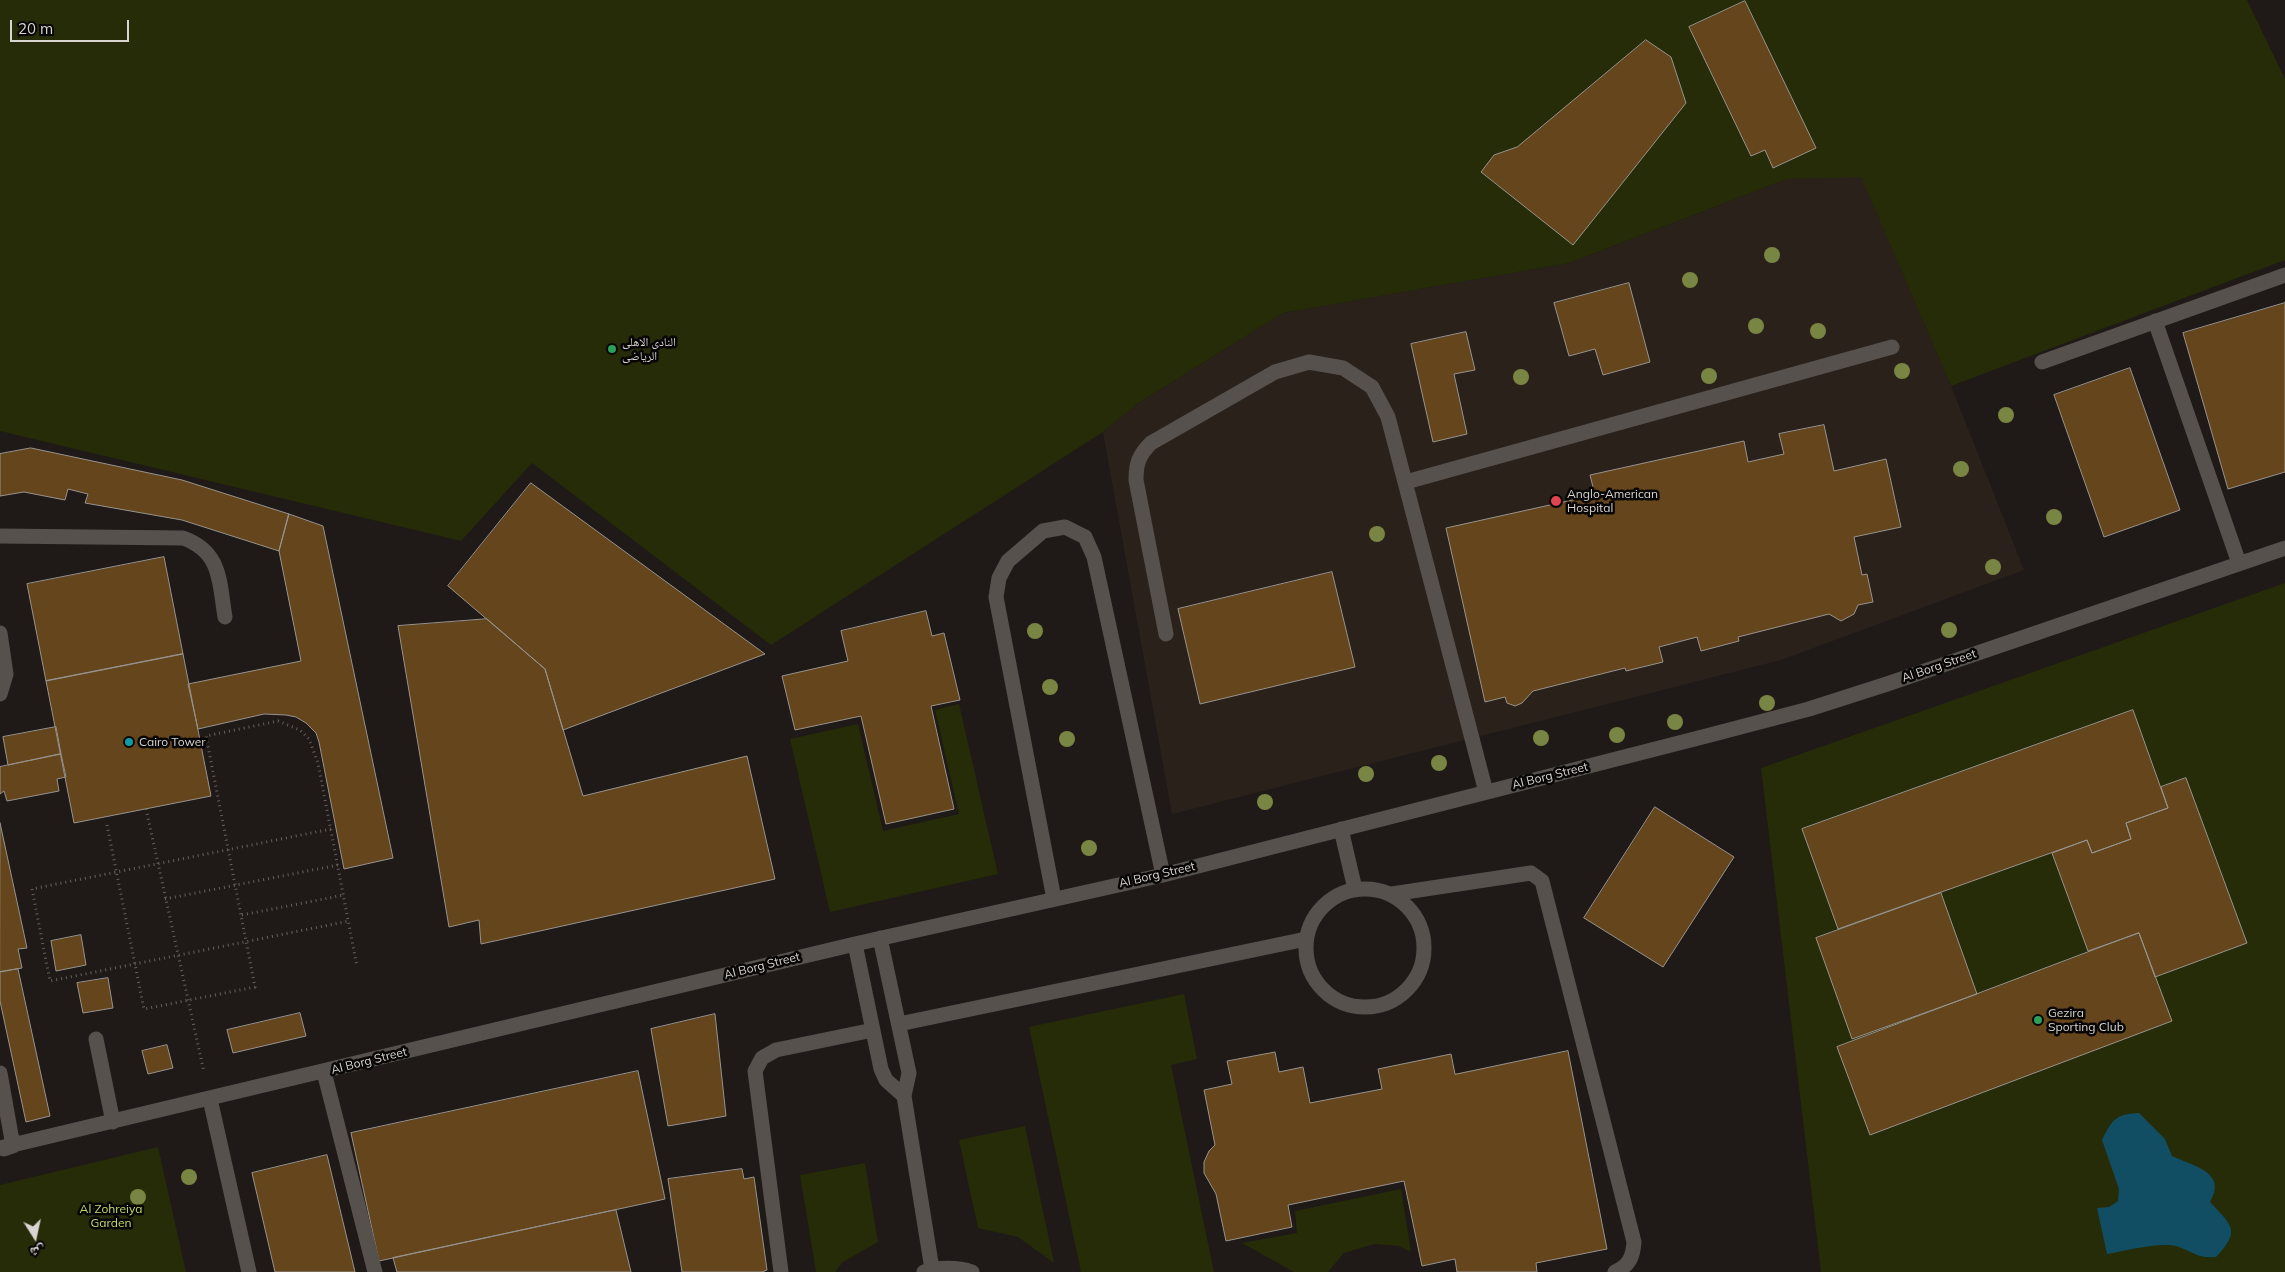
<!DOCTYPE html>
<meta charset="utf-8">
<style>
body{margin:0}
#map{position:relative;width:2285px;height:1272px;overflow:hidden;background:#1f1a17;font-family:Mulish,"Noto Naskh Arabic",sans-serif}
canvas{display:block}
.north{position:absolute;left:10px;top:1212px;width:50px;height:50px;-webkit-text-stroke:4px #070605;paint-order:stroke;rotate:170deg;font-size:14px;font-weight:700;line-height:20px;text-align:center;color:#d7d4d2}
.north::after{content:'';display:block;margin:auto;width:18px;height:22px;background:#d7d4d2;clip-path:polygon(50% 0,100% 100%,50% 72%,0 100%)}
.scale{position:absolute;left:10px;top:20px;width:119px;height:22px;box-sizing:border-box;border:2px solid #d7d4d2;border-top:0;padding-left:6px;font-size:15px;line-height:18px;white-space:nowrap;color:#d7d4d2;-webkit-text-stroke:4px #070605;paint-order:stroke}
</style>
<div id="map">
<canvas width="2285" height="1272"></canvas>
<div class="north">ش</div>
<div class="scale">20 m</div>
</div>
<script>
const g = document.querySelector('canvas').getContext('2d');
g.lineJoin = 'round';
function paint(path, color) { g.fillStyle = color; g.fill(path, 'evenodd'); }
function strokePath(path, color, width, dash) { g.strokeStyle = color; g.lineWidth = width; g.lineCap = dash ? 'butt' : 'round'; g.setLineDash(dash || []); g.stroke(path); }
function drawText(font, color, halo, rows, align = 'center') {
  g.font = font + ' Mulish,"Noto Naskh Arabic",sans-serif'; g.lineWidth = 5; g.setLineDash([]); g.textBaseline = 'middle'; g.strokeStyle = halo; g.fillStyle = color; for (const [text, x, y, turn = 0] of rows) {
    g.save(); g.translate(x, y); g.rotate((+turn || 0) * Math.PI / 180); g.textAlign = isNaN(turn) ? turn : align; if (halo) g.strokeText(text, 0, 0); g.fillText(text, 0, 0); g.restore();
  }
}
paint(new Path2D(`
 M1861,176L1951,386L2024,570L1781,660L1172,814L1103,432L1137,404L1283,313L1569,263L1787,179Z`), '#2b211b');
paint(new Path2D(`
 M0,0H2247L2285,79V260L1951,386L1861,177L1787,179L1569,263L1283,313L1137,404L1103,432L771,645L532,463L461,541L0,431Z
 M2285,583V1272H1821L1761,768Z
 M959,704L998,874L830,912L790,739L858,724L883,831L959,814L935,710Z
 M1184,994L1197,1059L1171,1065L1214,1272H1081L1029,1027Z
 M1025,1126L1054,1263L1018,1237L978,1228L959,1140Z
 M158,1147L186,1272H0V1185Z
 M865,1163L878,1242L843,1262L835,1272H816L800,1175Z
 M1401,1189L1411,1252L1399,1246L1374,1244L1344,1253L1328,1272H1294L1242,1243L1297,1233L1295,1211Z`), '#252c07');
paint(new Path2D(`
 M2139,1113L2165,1139L2172,1156C2193,1166 2228,1172 2210,1202C2231,1225 2242,1230 2216,1257C2198,1259 2192,1251 2176,1246C2158,1242 2125,1251 2107,1254L2097,1208L2109,1207L2118,1201L2119,1189L2102,1140C2112,1120 2115,1114 2139,1113Z`), '#114e64');
const building = new Path2D(`
 M1745,1L1816,148L1773,168L1765,150L1751,156L1689,27Z
 M1646,40L1671,57L1686,103L1573,245L1481,172L1494,155L1517,147Z
 M1629,283L1650,362L1603,375L1595,349L1569,356L1554,303Z
 M2285,303V472L2228,489L2183,333Z
 M1466,332L1475,370L1454,374L1467,434L1433,442L1411,344Z
 M2130,368L2180,510L2104,537L2054,395Z
 M1824,425L1834,471L1886,459L1901,527L1854,537L1862,575L1867,574L1873,602L1858,605L1854,614L1841,621L1829,614L1738,637L1739,641L1701,651L1697,637L1659,647L1663,662L1626,671L1625,668L1533,691L1522,703L1515,706L1507,703L1505,697L1485,702L1446,528L1595,495L1590,475L1744,441L1748,462L1784,454L1779,434Z
 M31,448L182,480L289,514L279,551L182,520L85,503L88,494L68,489L65,500L24,492L0,496V454Z
 M531,483L765,654L563,730L545,669L448,586Z
 M289,514L323,526L393,858L344,869L319,742L316,733L306,723L296,717L286,715L264,714L198,729L188,684L301,661L279,551Z
 M164,557L183,654L46,681L27,584Z
 M1332,572L1355,667L1200,704L1178,609Z
 M926,611L932,636L944,633L960,700L931,706L954,809L886,824L861,716L795,730L782,676L848,661L841,631Z
 M487,619L545,669L583,796L747,756L775,879L481,944L479,920L449,927L398,626Z
 M183,654L211,796L74,823L46,681Z
 M2133,710L2168,808L2126,823L2131,839L2092,853L2087,840L1838,929L1802,829Z
 M56,727L61,754L8,765L3,737Z
 M61,754L66,777L57,779L59,791L7,801L4,791L0,794V767Z
 M2186,778L2247,943L2155,977L2139,933L2088,951L2052,853L2087,840L2092,853L2131,839L2126,823L2168,808L2161,787Z
 M1655,807L1734,857L1663,967L1584,918Z
 M0,823L27,948L18,949L22,968L0,972Z
 M1941,893L1977,994L1852,1039L1816,938Z
 M2139,933L2172,1021L1870,1135L1837,1047Z
 M81,935L86,965L56,971L51,941Z
 M18,969L50,1116L26,1122L0,1001V972Z
 M108,978L113,1008L83,1013L77,983Z
 M300,1013L306,1036L233,1053L227,1030Z
 M715,1014L726,1116L668,1126L651,1029Z
 M167,1045L173,1068L148,1074L142,1051Z
 M1568,1051L1607,1249L1536,1263L1537,1272H1457L1455,1259L1422,1266L1404,1181L1288,1205L1292,1227L1226,1241L1216,1194L1204,1173V1162L1209,1151L1215,1145L1204,1090L1232,1084L1227,1061L1275,1052L1279,1072L1303,1067L1310,1103L1382,1089L1378,1069L1451,1054L1455,1074Z
 M638,1071L665,1199L379,1261L351,1133Z
 M327,1155L355,1272H275L252,1173Z
 M742,1169L744,1179L754,1177L767,1270L762,1272H682L668,1179Z
 M616,1210L631,1272H397L393,1258Z`);
paint(building, '#64451c');
strokePath(building, '#97938e', 1);
strokePath(new Path2D(`
 M146,809L204,1072
 M107,825L144,1009L255,987L206,736L278,721L300,730L309,739L318,763L357,967
 M331,829L32,889L50,981L349,921
 M165,899L338,865
 M242,915L344,895`), '#65615f', 3, [1, 4]);
strokePath(new Path2D(`
 M2155,321L2239,563
 M2042,362L2285,275
 M1406,482L1892,347
 M0,536L183,538C222,552 219,582 225,617
 M0,633L6,674L0,694
 M1166,634L1136,480C1136,463 1139,455 1151,443L1275,372L1309,362L1343,368L1372,387L1388,417L1486,792
 M1341,829L1355,889
 M1306 948a59 59 0 1 1 118 0a59 59 0 1 1-118 0Z
 M1392,894L1531,873L1542,881L1634,1242C1633,1257 1629,1266 1615,1272
 M1054,899L996,597L999,578L1008,561L1043,531L1065,527L1085,537L1094,557L1163,875
 M880,938L909,1073L904,1096L932,1269
 M855,944L881,1069L886,1080L904,1096
 M899,1024L1306,939
 M96,1039L113,1122
 M324,1072L375,1272
 M0,1073L13,1146L4,1149
 M210,1099L249,1272
 M0,1148L855,944L1163,875L1714,734L1809,709L1887,684L2285,548
 M781,1272L755,1071L762,1058L776,1050L873,1030
 M924,1272C938,1267 958,1267 972,1272`), '#56514d', 15);
g.fillStyle = '#798542';
for (const [x, y] of [
 [1772,255],
 [1690,280],
 [1756,326],
 [1818,331],
 [1902,371],
 [1709,376],
 [1521,377],
 [2006,415],
 [1961,469],
 [2054,517],
 [1377,534],
 [1993,567],
 [1949,630],
 [1035,631],
 [1050,687],
 [1767,703],
 [1675,722],
 [1617,735],
 [1541,738],
 [1067,739],
 [1439,763],
 [1366,774],
 [1265,802],
 [1089,848],
 [189,1177],
 [138,1197]
]) { g.beginPath(); g.arc(x, y, 8, 0, 2 * Math.PI); g.fill(); }
for (const [x, y, r, color] of [
 [612,349,5,"#2e9e5b"],
 [1556,501,6,"#e0444e"],
 [129,742,5,"#0f9aa8"],
 [2038,1020,5,"#2e9e5b"]
]) { const dot = new Path2D(); dot.arc(x, y, r, 0, 2 * Math.PI); g.fillStyle = color; g.fill(dot); strokePath(dot, '#070605', 2); }
drawText('12px', '#d7d4d2', '#070605', [
 ["النادى الاهلى",622,342],
 ["الرياضى",622,356],
 ["Anglo-American",1567,494],
 ["Hospital",1567,508],
 ["Cairo Tower",139,742],
 ["Gezira",2048,1013],
 ["Sporting Club",2048,1027]
], 'left');
drawText('12px', '#d7d4d2', '#070605', [
 ["Al Borg Street",1939,666,-19],
 ["Al Borg Street",1550,776,-14],
 ["Al Borg Street",1157,875,-13],
 ["Al Borg Street",762,966,-14],
 ["Al Borg Street",369,1061,-14]
]);
drawText('12px', '#c2dc66', '#070605', [
 ["Al Zohreiya",111,1209],
 ["Garden",111,1223]
]);
</script>
